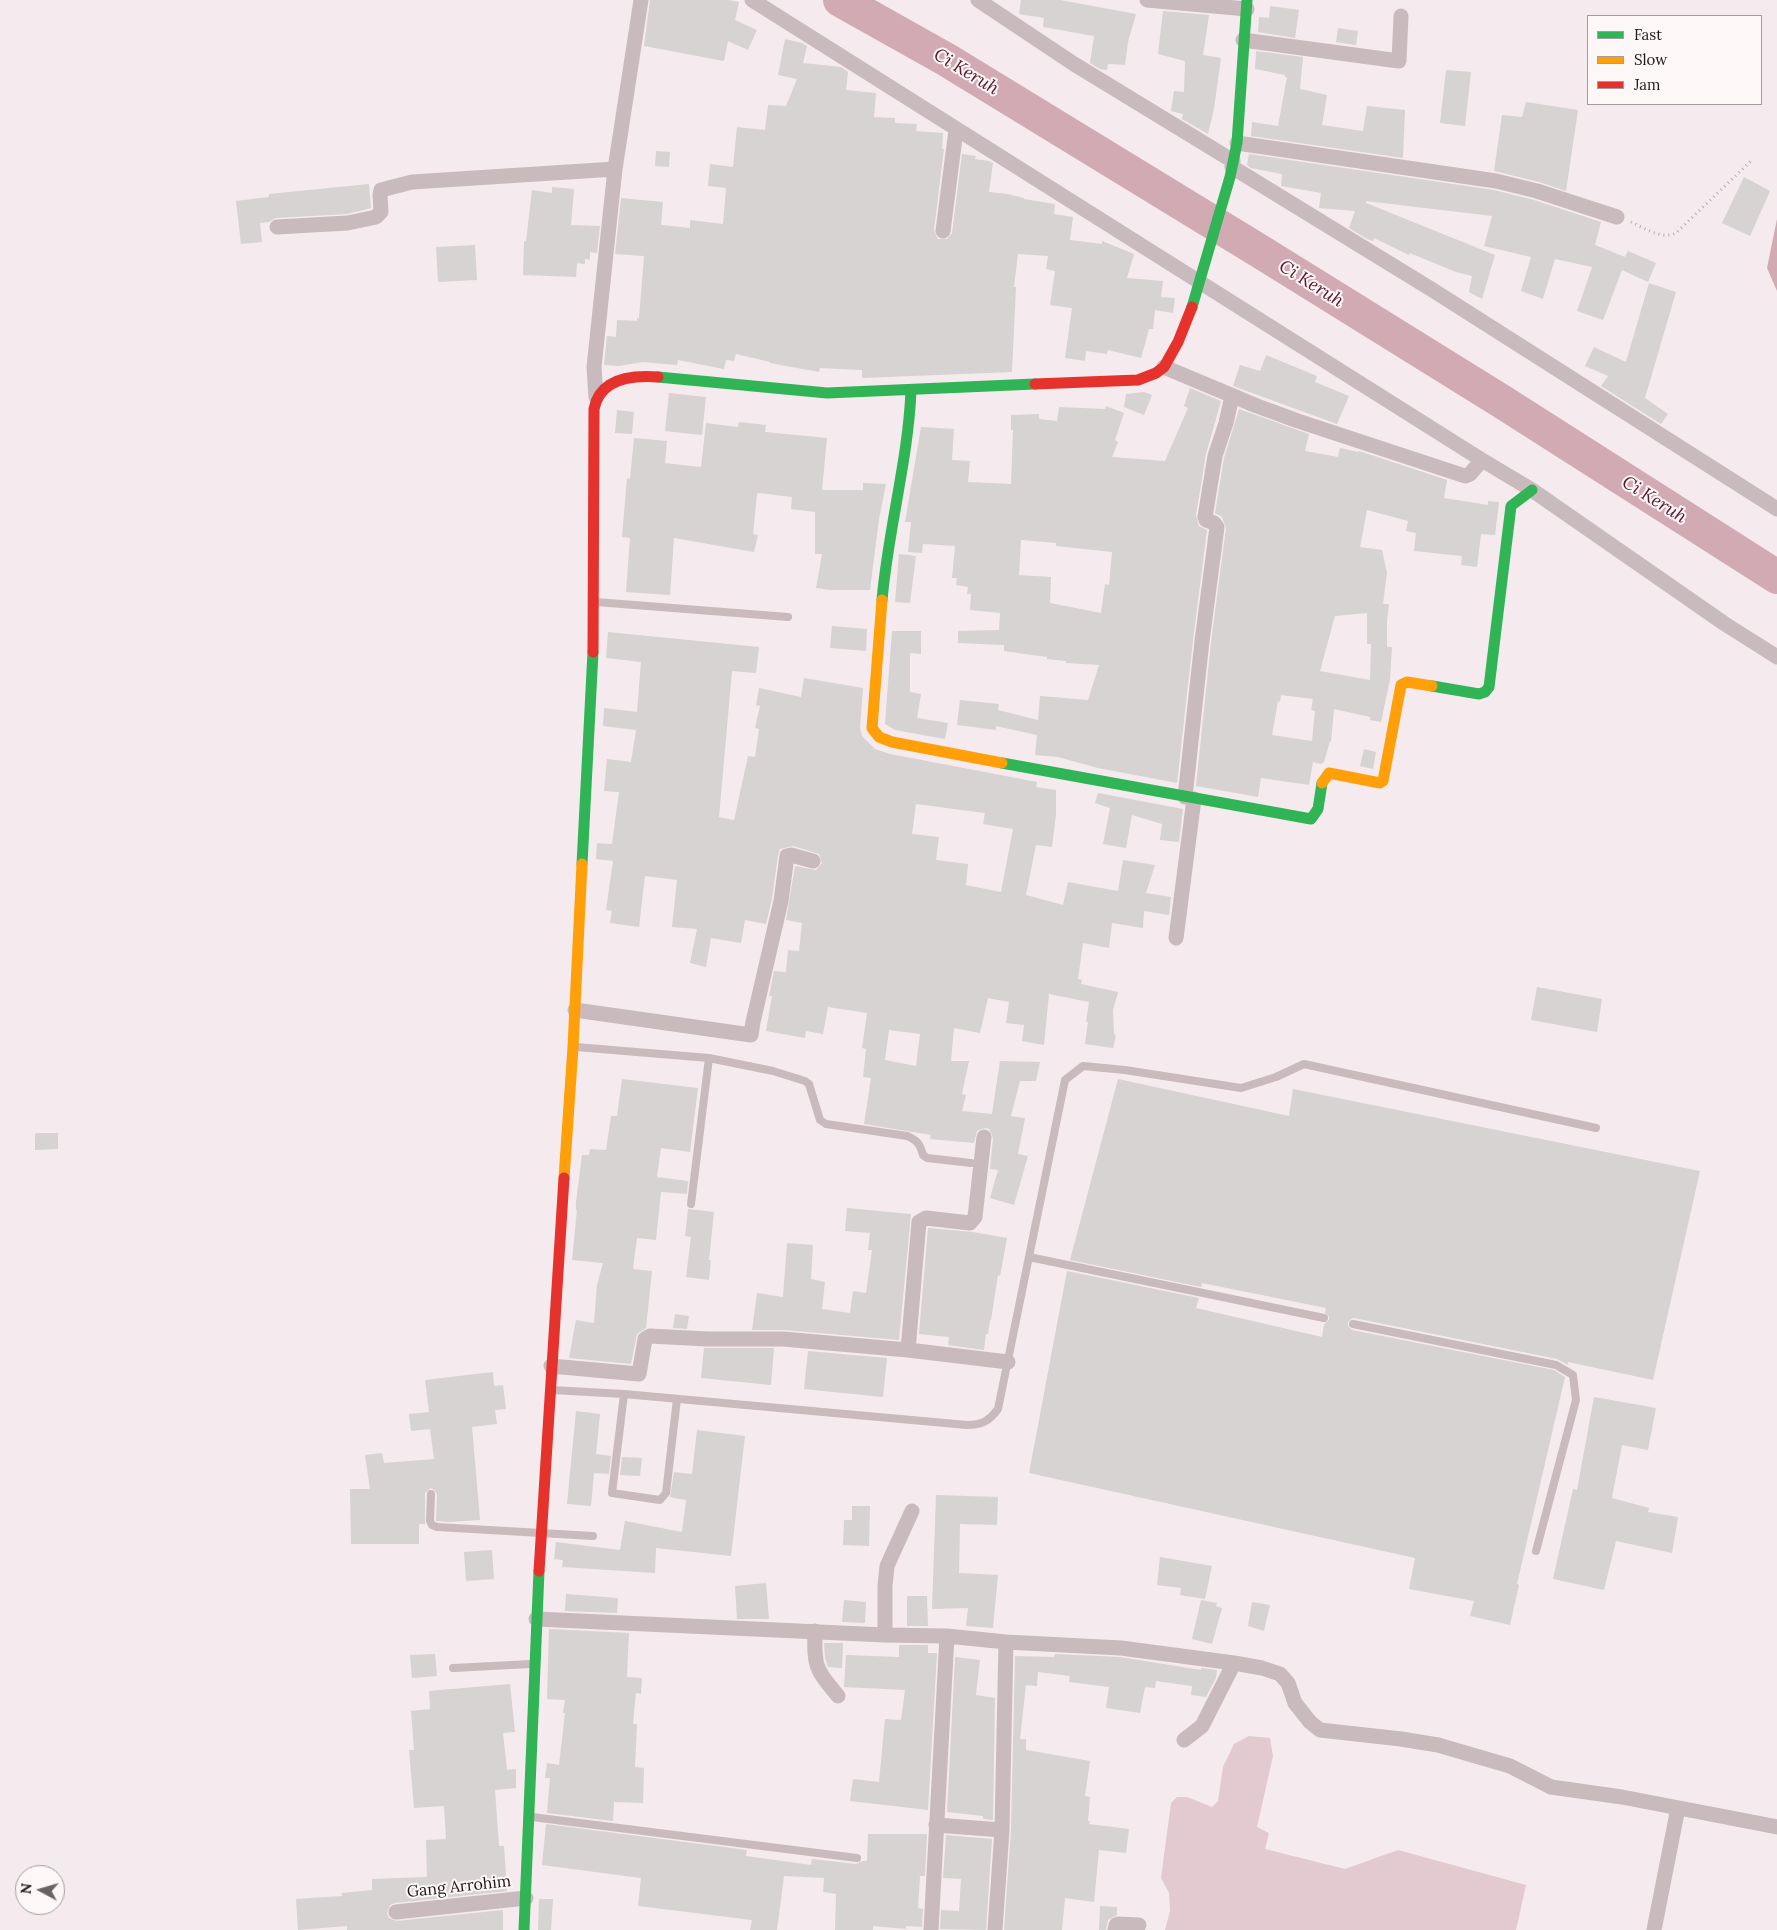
<!DOCTYPE html>
<style>
body{margin:0}
#map{position:relative;width:1777px;height:1930px;overflow:hidden;background:#f5eaed;font-family:Lora,serif}
canvas{display:block}
.legend{position:absolute;left:1587px;top:15px;width:175px;height:90px;box-sizing:border-box;background:#fef7f8;border:1px solid #a49d9f;margin:0;padding:6px 9px;list-style:none;font-size:15px;color:#1d1719}
.legend li{display:flex;align-items:center;gap:10px;height:25px}
.legend b{width:25px;border:1px solid #a49d9f}
.north{position:absolute;left:15px;top:1865px;width:50px;height:50px;box-sizing:border-box;background:#fef7f8;border:1px solid #a49d9f;border-radius:50%;rotate:276deg;font-size:14px;font-weight:700;line-height:20px;text-align:center;color:#1d1719}
.north::after{content:'';display:block;margin:auto;width:18px;height:22px;background:#696163;clip-path:polygon(50% 0,100% 100%,50% 72%,0 100%)}
</style>
<div id="map">
<canvas width="1777" height="1930"></canvas>
<ul class="legend">
<li><b style="height:6px;background:#30b455"></b>Fast</li>
<li><b style="height:6px;background:#ff9f0a"></b>Slow</li>
<li><b style="height:6px;background:#e5322d"></b>Jam</li>
</ul>
<div class="north">N</div>
</div>
<script>
const g = document.querySelector('canvas').getContext('2d');
g.lineJoin = 'round';
function paint(path, color) { g.fillStyle = color; g.fill(path, 'evenodd'); }
function strokePath(path, color, width, dash) { g.strokeStyle = color; g.lineWidth = width; g.lineCap = dash ? 'butt' : 'round'; g.setLineDash(dash || []); g.stroke(path); }
function drawText(font, color, halo, rows, align = 'center') {
  g.font = font + ' Lora,serif'; g.lineWidth = 4; g.setLineDash([]); g.textBaseline = 'middle'; g.strokeStyle = halo; g.fillStyle = color; for (const [text, x, y, turn = 0] of rows) {
    g.save(); g.translate(x, y); g.rotate((+turn || 0) * Math.PI / 180); g.textAlign = isNaN(turn) ? turn : align; if (halo) g.strokeText(text, 0, 0); g.fillText(text, 0, 0); g.restore();
  }
}
paint(new Path2D(`
 M1249,1736L1270,1738L1273,1756L1257,1827L1269,1833L1265,1849L1345,1869L1398,1850L1526,1885L1516,1930H1165L1170,1911L1169,1893L1161,1878L1171,1803L1177,1797H1187L1212,1807L1218,1801L1223,1767L1234,1744Z`), '#e2cad0');
paint(new Path2D(`
 M1777,219V291L1767,268Z`), '#d2aab4');
strokePath(new Path2D(`
 M840,0L947,60L1261,252L1501,401L1777,577`), '#d2aab4', 34);
paint(new Path2D(`
 M650,0H728L739,2L735,20L757,30L748,50L728,41L724,61L644,46Z
 M1021,0H1060L1136,14L1128,42L1125,65L1108,64L1107,70L1100,69L1090,63L1094,36L1043,27L1044,18L1019,14Z
 M1270,6L1299,10L1295,38L1258,32L1259,17L1269,18Z
 M1163,11L1209,15L1203,55L1221,58L1214,109L1208,134L1182,119L1183,114L1171,111L1174,91L1184,92L1185,61L1158,54Z
 M1338,28L1358,31L1356,45L1336,42Z
 M785,39L802,43L807,46L803,63L841,67L848,72L846,90L876,93L874,117L895,118V123L917,124L916,131L943,133L942,149H944L934,230L938,239H947L952,233L962,154L976,156L975,159L989,161L993,163L989,192L1007,194L1024,198V199L1055,204L1054,214L1073,217L1070,240L1102,244V241L1134,254L1127,278L1163,281L1161,297L1175,298L1173,313L1155,310L1153,329H1149L1141,358L1108,350L1107,354L1086,351L1085,361L1065,358L1072,308L1050,305L1055,271L1046,269L1048,256L1018,254L1014,287H1016L1012,372L862,378V370L820,368L819,372L770,363V362L736,354L734,361L726,360L724,369L678,360L677,365L643,362L619,366L604,365L607,336L616,337L617,320L637,321V318H639L644,256L615,254L621,198L663,202L661,225L690,228V220L723,224L726,188L708,186L710,164L733,167L737,127L765,130L768,105L786,106L797,79L778,75Z
 M1256,51L1303,57L1300,89L1327,95L1322,125L1363,131L1367,106L1405,110L1403,158L1251,136L1252,122L1278,126L1287,77H1285V75L1255,69Z
 M1446,70L1471,72L1465,126L1440,123Z
 M1526,102L1578,110L1566,191L1539,182L1494,171L1502,115L1522,117Z
 M656,151L670,152L669,167L655,166Z
 M1249,154L1494,190L1534,200L1601,222L1595,245L1625,257L1628,251L1656,263L1648,282L1622,270L1603,320L1577,311L1592,267L1555,259L1543,299L1521,291L1531,257L1484,246L1492,216L1366,201V203L1495,255L1482,299L1469,292L1472,276L1456,272L1410,253L1409,255L1374,238L1373,241L1367,239L1349,228L1355,211L1319,208L1321,193L1281,186L1282,174L1251,168L1247,165Z
 M1744,177L1770,191L1750,236L1722,223Z
 M369,184L371,208L347,214L276,218L269,222L260,223L262,242L241,244L236,201L269,197V194Z
 M552,187L574,189L571,225L600,226L597,253L590,252V260L585,259V264L577,263L576,277L523,275L524,241H526L532,190L552,193Z
 M475,245L477,280L438,282L436,247Z
 M1649,283L1676,292L1645,398L1668,414L1661,424L1601,386L1608,376L1585,366L1594,347L1626,362Z
 M1266,355L1317,376L1315,382L1349,396L1337,424L1233,386L1240,365L1260,371Z
 M1190,388L1221,401L1206,454L1196,515L1199,526L1207,530L1193,640L1177,783L1098,768L1058,757L1035,755L1037,735L996,726V730L957,725L960,700L999,704L998,710L1038,720L1040,696L1088,700L1099,665L1066,663V661L1047,659V657L1004,651V645L958,643V631L999,630L1000,613L970,610L971,594H967L968,587L956,585L957,578H952L955,546L923,544L922,553L908,552L911,522H905L921,427L954,429L952,460L970,461L968,482L1011,484L1013,430H1011V415L1039,414V419L1057,421L1059,407L1105,409L1106,406L1124,413L1115,440L1118,442L1112,457L1165,461L1188,408L1184,406ZM1021,540L1056,543V546L1112,552L1109,585L1105,584L1101,613L1050,603L1051,577L1019,575Z
 M1144,392L1152,395L1144,415L1124,407L1126,394Z
 M669,393L706,397L702,435L665,431Z
 M1239,409L1309,434L1305,451L1338,457L1340,448L1358,452L1359,451L1447,480L1444,498L1488,505V501L1499,502L1495,535L1481,534L1477,567L1461,565L1462,556L1414,551L1416,533L1406,531L1408,521L1367,510L1360,547L1382,550L1387,573L1383,604H1389L1387,621V647H1392L1391,663L1390,680L1381,722L1370,720V717L1334,709L1331,742L1330,741L1324,762L1321,764L1313,762L1309,785L1261,778L1258,797L1196,786L1211,642L1226,528L1222,517L1215,513L1224,458ZM1367,613V644H1371L1370,680L1320,671L1335,616ZM1281,695L1313,699L1311,710L1315,711L1312,741L1272,735L1278,701L1280,702Z
 M617,410L634,412L632,434L615,433Z
 M739,422L766,425L765,432L827,438L822,490H863V483L886,484L879,519L870,590H831L816,588L822,554H815V512L791,509L792,497L760,493L757,494L753,534L758,535L754,552L674,538L670,595L626,592L630,538L622,537L627,478L630,479L634,438L667,441L665,463L701,467L706,423L738,427Z
 M899,554L916,556L910,603L895,602Z
 M832,626L867,629L866,651L830,648Z
 M892,631H921V654L910,653V692L921,694L917,718L948,723L945,739L895,730L885,724Z
 M608,632L759,647L756,673L732,671L719,817L734,820L748,756L755,757L759,729L755,728L760,706L756,705L759,688L801,697L804,678L863,688L860,728L862,736L875,749L890,754L1037,782L1036,787L1056,790V814L1052,847L1036,845L1026,895L1063,905L1068,882L1118,891L1123,860L1155,865L1146,893L1171,897L1169,915L1144,911L1143,928L1112,923L1109,948L1083,943L1078,979L1082,980L1081,984L1118,992L1113,1010L1114,1034L1116,1035L1113,1048L1085,1044L1088,1022H1086L1089,1002L1049,994L1044,1045L1022,1041L1024,1025L1006,1023L1009,1002L988,998L980,1033L954,1028L951,1061H969L962,1094L966,1095L962,1111L992,1114L1000,1061L1040,1062L1036,1081H1020L1011,1116L1025,1118L1018,1154L1028,1156L1014,1205L990,1198L998,1170L990,1169L993,1138L989,1129L985,1128L977,1131L974,1143L930,1139L931,1135L864,1124L871,1078L863,1077L866,1049L862,1048L867,1013L828,1007L823,1034L806,1031L805,1038L766,1031L772,996H769L774,971L786,972L788,950L799,951L802,923L786,920L795,866L816,870L822,863L819,854L793,846L780,849L778,855L772,899L766,924L745,920L741,943L711,938L706,967L690,963L697,929L672,927L677,880L645,876L639,927L610,923L612,911L606,910L613,861L596,859L597,843L612,844L619,792L604,791L607,759L631,762L636,730L603,726L604,708L637,712L641,662L606,658ZM916,804L985,813L983,824L1013,829L1001,892L966,885L968,864L936,860L939,837L912,834ZM889,1030L920,1034L916,1066L885,1060Z
 M1364,749L1376,752L1373,769L1360,766Z
 M1098,793L1183,809L1179,842L1160,840L1162,824L1132,815L1126,848L1103,844L1110,808L1095,803Z
 M1537,987L1602,999L1597,1032L1531,1020Z
 M622,1079L698,1088L690,1152L661,1148L657,1177L688,1181L687,1194L661,1192L656,1240L637,1238L633,1269L652,1271L646,1328L637,1334L631,1364L569,1358L576,1320L594,1323L597,1285L603,1263L572,1260L577,1210H576V1202L582,1155H589L590,1149L606,1150L611,1116H617Z
 M1118,1079L1289,1116L1293,1089L1700,1171L1653,1380L1568,1362V1365L1557,1359L1354,1318L1351,1319L1348,1322V1326L1352,1330L1554,1370L1565,1377L1517,1584L1519,1585L1510,1625L1470,1616L1474,1601L1409,1589L1415,1558L1029,1473L1067,1271L1199,1298L1196,1308L1322,1337L1324,1324L1329,1320V1316L1325,1313L1326,1308L1202,1283L1201,1287L1070,1260Z
 M35,1133H58V1149L35,1150Z
 M847,1208L911,1214L899,1340L784,1330H752L757,1293L783,1297L787,1243L813,1245L811,1279L825,1282L822,1309L850,1313L853,1291L866,1293L872,1250H868L870,1233L845,1231Z
 M688,1209L714,1212L709,1260H711L709,1280L686,1277L691,1237L685,1236Z
 M928,1228L973,1232L1007,1238L1000,1276L998,1275L991,1320H990L988,1334H986L984,1350L948,1345L949,1337L919,1334Z
 M675,1314L689,1316L687,1329L673,1328Z
 M704,1348H774L771,1385L701,1378Z
 M808,1351L887,1358L883,1397L804,1389Z
 M493,1372L494,1386L503,1385L506,1409L495,1410L497,1424L472,1427L480,1520L449,1522L436,1521L437,1494L434,1490L431,1488L425,1493V1524H419V1544H351L350,1489H370L365,1455L382,1453L384,1463L434,1459L430,1429L411,1431L409,1414L429,1412L425,1380Z
 M1594,1397L1656,1408L1648,1450L1622,1445L1612,1498L1649,1508L1648,1512L1678,1517L1672,1553L1616,1541L1604,1590L1553,1579L1573,1489L1577,1490Z
 M576,1411L600,1414L596,1454L611,1456L609,1474L594,1473L591,1506L567,1504Z
 M697,1430L745,1436L731,1556L656,1548L655,1573L562,1567L563,1560L554,1559L556,1542L620,1550L625,1521L682,1532L686,1500L670,1497L674,1472L692,1474Z
 M622,1457L642,1458L640,1476L620,1475Z
 M936,1495L998,1497L997,1525L960,1524L959,1573L998,1575L993,1628L966,1626L968,1608L932,1609Z
 M852,1506H870L869,1546L843,1545L844,1520H852Z
 M492,1550L494,1579L466,1581L464,1552Z
 M1160,1557L1212,1566L1205,1599L1180,1595L1181,1588L1157,1585Z
 M766,1583L769,1619H737L735,1586Z
 M566,1594L618,1598L617,1613L565,1611Z
 M907,1596H927L928,1626H907Z
 M844,1600L866,1602L865,1623L842,1622Z
 M1201,1600L1217,1603L1216,1606L1222,1608L1212,1644L1192,1639Z
 M1252,1602L1270,1605L1264,1631L1248,1626Z
 M549,1629L629,1633L627,1677L642,1678L641,1694L636,1693L633,1724H637L635,1767L644,1768L643,1803L614,1802L613,1821L547,1813L550,1778H545L547,1763L559,1765L565,1713H563L565,1700L547,1699Z
 M824,1643H843L842,1668L828,1667L825,1658Z
 M899,1645H928V1653H937L928,1810L850,1801L853,1779L879,1782L885,1719L901,1720L905,1690L844,1687L846,1655L899,1657Z
 M435,1654L437,1676L412,1678L410,1655Z
 M1055,1654L1120,1657L1201,1670V1668L1217,1670L1216,1678L1206,1697L1191,1695L1192,1686L1156,1681L1155,1688L1145,1687L1140,1713L1106,1708L1109,1687L1069,1682L1070,1676L1038,1672L1037,1686L1026,1685L1020,1739H1026V1750L1090,1761L1085,1796L1090,1797L1088,1821H1090L1089,1824L1129,1829L1126,1853L1099,1850L1094,1902L1065,1898L1062,1930H1004L1011,1830L1015,1656L1054,1657Z
 M955,1657L980,1660L976,1695L995,1698L993,1820L983,1819V1816L947,1812Z
 M510,1684L515,1732L503,1733L507,1770L516,1769V1788L495,1790L499,1846H504L507,1891L395,1903L390,1905L387,1913L389,1918L397,1921L503,1910V1930H347V1926L298,1930L296,1899L342,1896V1893L372,1890V1879L427,1877L426,1840L446,1839L444,1806L414,1808L409,1750H414L411,1711L430,1709L429,1691Z
 M546,1824L747,1850L746,1856L811,1865L812,1859L856,1864L862,1861H867L868,1834H927L925,1876H920L918,1908L923,1909L922,1927L906,1926V1929L873,1926V1930H835L836,1894L823,1892L824,1878L784,1876L777,1930H750L752,1920L638,1906L641,1878L542,1865Z
 M946,1835L992,1839L986,1930L940,1929L941,1910L959,1911L961,1879L943,1878Z
 M539,1899H553L551,1930H538Z
 M1100,1906L1117,1907V1915L1108,1920L1106,1930H1099Z`), '#d6d3d2');
strokePath(new Path2D(`
 M1631,222C1644,228 1662,240 1676,233L1752,160`), '#b6abae', 3, [1, 4]);
strokePath(new Path2D(`
 M596,602L788,617
 M576,1047L709,1058L691,1204
 M709,1058L773,1071L805,1081L809,1084L820,1120L826,1124L907,1136C917,1140 920,1144 923,1155L927,1158L971,1163
 M1029,1257L1324,1318
 M1353,1324L1556,1365L1573,1375L1576,1400L1536,1551
 M552,1390L624,1394L967,1425C982,1425 989,1421 998,1409L1065,1080L1083,1066L1125,1070L1241,1088L1276,1077L1304,1064L1596,1128
 M624,1394L612,1493L660,1500L666,1493L677,1399
 M431,1494L430,1521L432,1525L437,1527L593,1536
 M453,1668L531,1664
 M532,1817L857,1858`), '#c9babd', 8);
strokePath(new Path2D(`
 M752,0L1482,460L1532,490L1725,624L1777,657
 M978,0L1074,64L1233,161
 M1147,0L1247,9
 M1243,40L1399,61L1401,16
 M1237,143L1496,181L1537,191L1617,217
 M1232,167L1431,289L1777,509
 M277,227L348,223L376,217L381,212L380,195L381,190L412,182L615,169
 M943,231L956,130
 M1164,367L1257,406L1298,421L1465,476L1470,474L1482,460
 M596,397L594,367L615,169L641,0
 M1185,797L1202,641L1217,527L1214,523L1206,520L1205,517L1215,456L1226,423L1232,396
 M1176,938L1194,799
 M575,1010L751,1035L753,1022L781,901L787,856L791,855L813,861
 M984,1137L975,1217L970,1223L926,1218L919,1222L908,1350L1008,1362
 M551,1366L639,1374L645,1339L650,1336L707,1339H783L908,1350
 M536,1619L885,1635L947,1636L1006,1642L1121,1648L1234,1663L1262,1668L1280,1674L1288,1683L1295,1703L1310,1722L1320,1730L1401,1739L1438,1745L1510,1766L1551,1787L1622,1797L1777,1827
 M815,1631C814,1667 815,1668 838,1696
 M885,1635V1586L887,1566L912,1511
 M1184,1740L1202,1726L1234,1663
 M936,1825L1002,1830
 M396,1912L526,1898
 M931,1930L947,1636
 M995,1930L1002,1830L1006,1642
 M1115,1930L1116,1925L1118,1924L1139,1925
 M1654,1930L1678,1808`), '#c9babd', 15);
strokePath(new Path2D(`
 M1192,307L1230,177L1237,143L1247,0
 M658,377L827,393L1035,384
 M882,600C888,530 908,461 911,391
 M1432,686L1479,694L1485,692L1489,687L1511,506L1532,490
 M1002,763L1311,819L1318,809L1322,783
 M582,864L593,652
 M524,1930L539,1571`), '#30b455', 11);
strokePath(new Path2D(`
 M882,600L872,728L879,737L892,742L1002,763
 M1322,783L1329,773L1380,783L1383,781L1401,685L1407,682L1432,686
 M564,1178L573,1047L582,864`), '#ff9f0a', 11);
strokePath(new Path2D(`
 M1035,384L1138,380L1156,373L1164,367L1178,342L1192,307
 M593,652L594,409C600,378 632,375 658,377
 M539,1571L564,1178`), '#e5322d', 11);
drawText('16px', '#1d1719', '#fef7f8', [
 ["Gang Arrohim",459,1887,-6]
]);
drawText('italic 18px', '#58192f', '#fef7f8', [
 ["Ci Keruh",966,72,31],
 ["Ci Keruh",1311,284,32],
 ["Ci Keruh",1654,500,32]
]);
</script>
